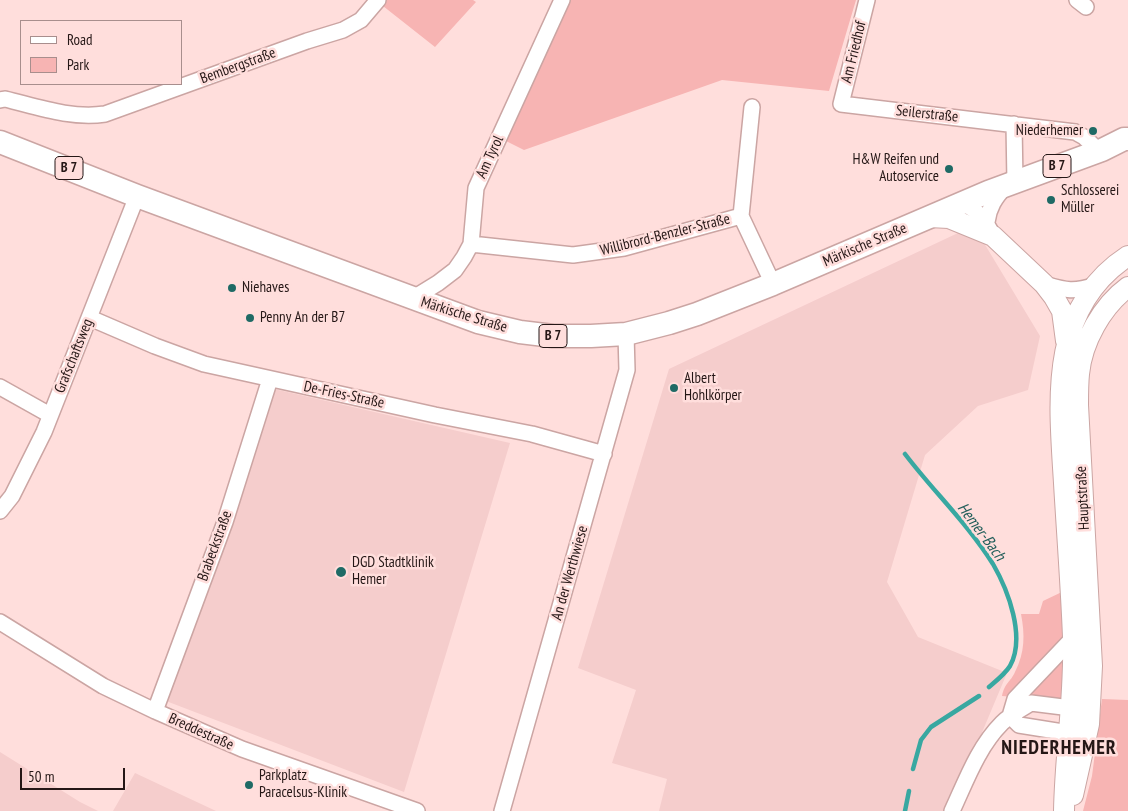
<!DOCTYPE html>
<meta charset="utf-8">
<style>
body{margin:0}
#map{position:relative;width:1128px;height:811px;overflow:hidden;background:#ffdedc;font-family:"PT Sans Narrow",sans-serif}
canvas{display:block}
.legend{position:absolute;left:20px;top:20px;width:162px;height:65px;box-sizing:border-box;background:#ffdedc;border:1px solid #a88e8d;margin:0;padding:6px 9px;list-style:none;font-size:15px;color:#251716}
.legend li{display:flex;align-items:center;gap:10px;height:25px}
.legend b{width:25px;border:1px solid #a88e8d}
.scale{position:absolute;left:20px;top:768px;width:105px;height:22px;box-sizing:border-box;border:2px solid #251716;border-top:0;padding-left:6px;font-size:15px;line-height:18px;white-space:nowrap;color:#251716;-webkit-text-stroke:4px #ffdedc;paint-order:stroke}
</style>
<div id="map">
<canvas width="1128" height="811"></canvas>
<ul class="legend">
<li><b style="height:6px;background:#fff"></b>Road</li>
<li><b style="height:14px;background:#f7b4b3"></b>Park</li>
</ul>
<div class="scale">50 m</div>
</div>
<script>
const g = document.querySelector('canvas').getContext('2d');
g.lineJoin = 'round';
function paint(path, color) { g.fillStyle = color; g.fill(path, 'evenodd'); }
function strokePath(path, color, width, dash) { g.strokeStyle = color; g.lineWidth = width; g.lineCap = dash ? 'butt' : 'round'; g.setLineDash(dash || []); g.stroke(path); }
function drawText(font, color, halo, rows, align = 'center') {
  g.font = font + ' "PT Sans Narrow",sans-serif'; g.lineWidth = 5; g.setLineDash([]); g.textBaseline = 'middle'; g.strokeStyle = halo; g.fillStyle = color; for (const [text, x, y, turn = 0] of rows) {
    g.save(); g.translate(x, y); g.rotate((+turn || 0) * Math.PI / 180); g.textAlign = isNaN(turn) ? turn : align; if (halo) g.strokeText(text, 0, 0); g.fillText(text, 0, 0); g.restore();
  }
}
paint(new Path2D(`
 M958,233L984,243L1040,336L1028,390L978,406L925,455L887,582L918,637L1007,673L949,811H659L667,779L612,763L636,690L578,668L669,369Z
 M274,389L510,443L404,792L166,701Z
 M0,752L80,802L98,811H0Z
 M135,773L216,811H113Z`), '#f5cdcc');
paint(new Path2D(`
 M387,0H473L476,2L435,47L383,6Z
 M568,0H856L829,91L722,80L524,150L504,140Z
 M1064,591L1068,701L1002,696C1005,682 1010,683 1015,672C1025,652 1025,635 1021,614H1039L1043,601Z
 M1102,699L1128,700V811H1083L1092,776Z`), '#f7b4b3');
strokePath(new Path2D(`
 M905,454C933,491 968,524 993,564C1008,590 1026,637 1010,666C1005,674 996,681 989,687
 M913,769L921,740L931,727L979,696
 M905,811L909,791`), '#38a8a1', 4.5);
const street = new Path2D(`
 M867,0L841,104L1075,132L1084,137L1099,151
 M1077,0L1086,7
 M0,100L5,99C38,107 71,119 105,114L307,41L343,30L361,20L378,0
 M752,107L741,216L773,284
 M1014,124L1015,183
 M963,203C979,212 985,219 993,236
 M987,222C989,207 995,198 1005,187
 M471,244L573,255L624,248L741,216
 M1044,284C1065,290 1073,293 1095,285
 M412,299L438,283L455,270L464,257L471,244L476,188L562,0
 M90,318L155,346L204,364L435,415L532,434L604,454
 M0,387L50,415
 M0,511L12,496L44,432L137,196
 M0,622L103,686L155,711L242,749L417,811
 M155,711L225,522L270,379
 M1010,716L1019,725L1069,733L1078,729
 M1010,716L1015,699L1073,638
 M502,811L627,370L626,334
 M952,811C966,781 978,747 1002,723C1010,715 1021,709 1031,703L1071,708L1078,715`);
const secondary = new Path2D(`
 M929,217L949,218L993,236L1044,284L1054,297L1062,311L1066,341
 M1073,795L1089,724L1092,666L1078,405C1078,395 1078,384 1079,374C1082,342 1102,306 1128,287
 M1064,811C1065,753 1075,696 1073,637C1071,586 1067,534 1064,483C1059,401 1048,308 1128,256`);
const primary = new Path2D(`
 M0,142L137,196L478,322L520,332L553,336H591L626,334L669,323L697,314L773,284L988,192L1102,150L1124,139H1128`);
strokePath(street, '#cba5a3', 18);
strokePath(secondary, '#cba5a3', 22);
strokePath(primary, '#cba5a3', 25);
strokePath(street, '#fff', 15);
strokePath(secondary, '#fff', 20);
strokePath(primary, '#fff', 22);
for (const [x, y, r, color] of [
 [1093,131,5,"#1f6a65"],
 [949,169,5,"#1f6a65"],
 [1051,200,5,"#1f6a65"],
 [232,288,5,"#1f6a65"],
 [250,318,5,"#1f6a65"],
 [674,388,5,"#1f6a65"],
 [341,572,6,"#1f6a65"],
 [249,785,5,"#1f6a65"]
]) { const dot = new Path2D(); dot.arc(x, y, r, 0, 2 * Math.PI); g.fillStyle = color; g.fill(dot); strokePath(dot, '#ffdedc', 2); }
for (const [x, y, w] of [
 [1057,166,28],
 [69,168,28],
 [553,336,28]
]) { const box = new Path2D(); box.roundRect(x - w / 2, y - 11.5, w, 23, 4); g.fillStyle = '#ffdedc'; g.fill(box); strokePath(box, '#251716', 1); }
drawText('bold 14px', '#251716', null, [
 ["B 7",1057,166],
 ["B 7",69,168],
 ["B 7",553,336]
]);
drawText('15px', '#251716', '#ffdedc', [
 ["Am Friedhof",854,52,-76],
 ["Bembergstraße",238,66,-20],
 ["Seilerstraße",927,114,6],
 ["Am Tyrol",490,157,-65],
 ["Willibrord-Benzler-Straße",665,235,-14],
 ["Märkische Straße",865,245,-23],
 ["Märkische Straße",464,315,17],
 ["Grafschaftsweg",74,356,-68],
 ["De-Fries-Straße",344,395,12],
 ["Hauptstraße",1083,498,-93],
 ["Brabeckstraße",215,546,-70],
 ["An der Werthwiese",570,573,-74],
 ["Breddestraße",201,732,24]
]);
drawText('15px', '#251716', '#ffdedc', [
 ["Niederhemer",1083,131,"right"],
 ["H&W Reifen und",939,160,"right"],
 ["Autoservice",939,177,"right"],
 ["Schlosserei",1061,191],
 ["Müller",1061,208],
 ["Niehaves",242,288],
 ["Penny An der B7",260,318],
 ["Albert",684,379],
 ["Hohlkörper",684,396],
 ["DGD Stadtklinik",352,563],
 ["Hemer",352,580],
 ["Parkplatz",259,776],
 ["Paracelsus-Klinik",259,793]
], 'left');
drawText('italic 16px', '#245f5b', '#ffdedc', [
 ["Hemer-Bach",981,532,53]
]);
g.letterSpacing = '1px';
drawText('bold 20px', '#251716', '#ffdedc', [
 ["NIEDERHEMER",1059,748]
]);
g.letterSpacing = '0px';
</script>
